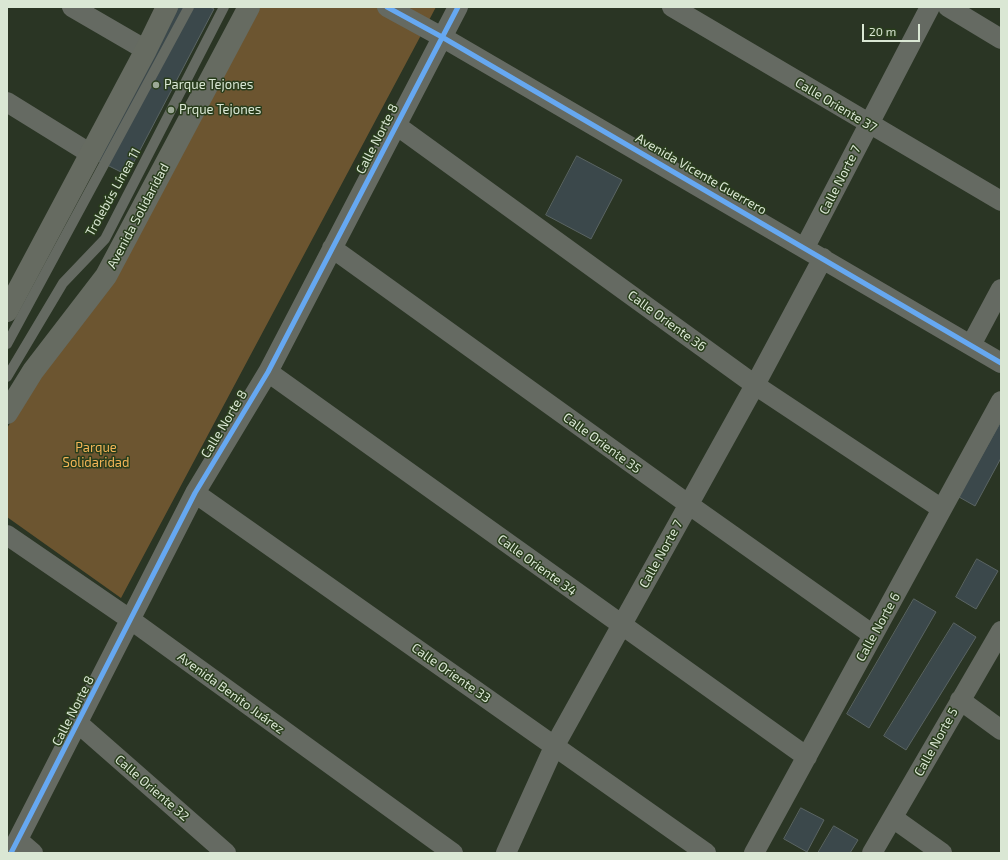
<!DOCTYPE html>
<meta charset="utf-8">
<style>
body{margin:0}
#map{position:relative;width:1008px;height:860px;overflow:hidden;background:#2a3524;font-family:"Exo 2",sans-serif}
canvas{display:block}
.frame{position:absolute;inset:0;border:8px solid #dae7d4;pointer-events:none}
.scale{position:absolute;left:862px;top:24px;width:58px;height:18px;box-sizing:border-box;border:2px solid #dae7d4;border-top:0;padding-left:5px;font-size:12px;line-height:14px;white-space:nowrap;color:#dae7d4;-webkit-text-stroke:3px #293d1c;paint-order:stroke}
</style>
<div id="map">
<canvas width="1008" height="860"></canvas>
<div class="frame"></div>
<div class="scale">20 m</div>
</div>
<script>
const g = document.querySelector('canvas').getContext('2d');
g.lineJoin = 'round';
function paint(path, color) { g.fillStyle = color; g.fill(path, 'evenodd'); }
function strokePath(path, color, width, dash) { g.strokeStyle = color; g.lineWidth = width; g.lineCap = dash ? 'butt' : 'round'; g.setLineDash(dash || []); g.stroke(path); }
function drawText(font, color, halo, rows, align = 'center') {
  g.font = font + ' "Exo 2",sans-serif'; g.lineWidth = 3; g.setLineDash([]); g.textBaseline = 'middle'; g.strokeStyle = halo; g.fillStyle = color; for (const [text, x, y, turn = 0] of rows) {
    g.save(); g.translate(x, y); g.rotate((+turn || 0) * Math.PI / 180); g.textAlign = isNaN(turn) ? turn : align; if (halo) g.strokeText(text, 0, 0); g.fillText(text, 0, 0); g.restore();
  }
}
paint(new Path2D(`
 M253,7H436L121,598L7,517V428L41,377Z`), '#6c5530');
const building = new Path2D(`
 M179,7H210L214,9L127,175L99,161Z
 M577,156L622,180L591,239L546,215Z
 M1001,422V458L975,506L959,497Z
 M977,559L998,571L976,609L956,597Z
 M914,599L936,612L869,728L847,714Z
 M954,623L976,637L906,750L884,736Z
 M801,808L824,820L807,852L784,839Z
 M834,826L858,840L850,853H818Z`);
paint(building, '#3b484b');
strokePath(building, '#5a6463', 1);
strokePath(new Path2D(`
 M7,344L189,7
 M7,377L63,283L105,239L224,7`), '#656a62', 10);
strokePath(new Path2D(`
 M72,7L146,50
 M387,7L442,37L1001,363
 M672,7L1001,201
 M948,7L1001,39
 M7,102L91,154
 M396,125L755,385L942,509
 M805,247L930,7
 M332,248L688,504L873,635
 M971,345L1001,289
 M268,372L807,757
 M195,493L706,853
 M7,535L131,620L453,853
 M960,700L1001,730
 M79,724L226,853
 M893,818L942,853
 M18,840L33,853
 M11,853L195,493L268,372L458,7
 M506,853L554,747L755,385L823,258
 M754,853L1001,401
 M872,853L1001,631`), '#656a62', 20);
strokePath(new Path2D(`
 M7,311L146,50L167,7
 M7,413L33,371L106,276L249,7`), '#666b61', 22);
strokePath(new Path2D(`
 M387,7L442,37L1001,363
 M11,853L195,493L268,372L458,7`), '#66a8f1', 5);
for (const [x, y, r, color] of [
 [156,85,4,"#9ca996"],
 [171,110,4,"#9ca996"]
]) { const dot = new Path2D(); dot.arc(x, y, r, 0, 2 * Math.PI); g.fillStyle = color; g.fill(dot); strokePath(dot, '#293d1c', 1.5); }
drawText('13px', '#dae7d4', '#293d1c', [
 ["Parque Tejones",164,85],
 ["Prque Tejones",179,110]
], 'left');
drawText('13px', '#dae7d4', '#293d1c', [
 ["Calle Oriente 37",836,105,31],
 ["Calle Norte 8",377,139,-63],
 ["Avenida Vicente Guerrero",701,174,30],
 ["Calle Norte 7",840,180,-63],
 ["Trolebús Línea 11",113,192,-61],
 ["Avenida Solidaridad",138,216,-62],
 ["Calle Oriente 36",667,321,36],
 ["Calle Norte 8",224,424,-59],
 ["Calle Oriente 35",602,443,36],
 ["Calle Norte 7",661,554,-61],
 ["Calle Oriente 34",537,565,36],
 ["Calle Norte 6",878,627,-61],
 ["Calle Oriente 33",451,673,35],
 ["Avenida Benito Juárez",231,693,36],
 ["Calle Norte 8",73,711,-63],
 ["Calle Norte 5",936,742,-61],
 ["Calle Oriente 32",152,788,41]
]);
drawText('13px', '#f4b557', '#293d1c', [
 ["Parque",96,448],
 ["Solidaridad",96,463]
]);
</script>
